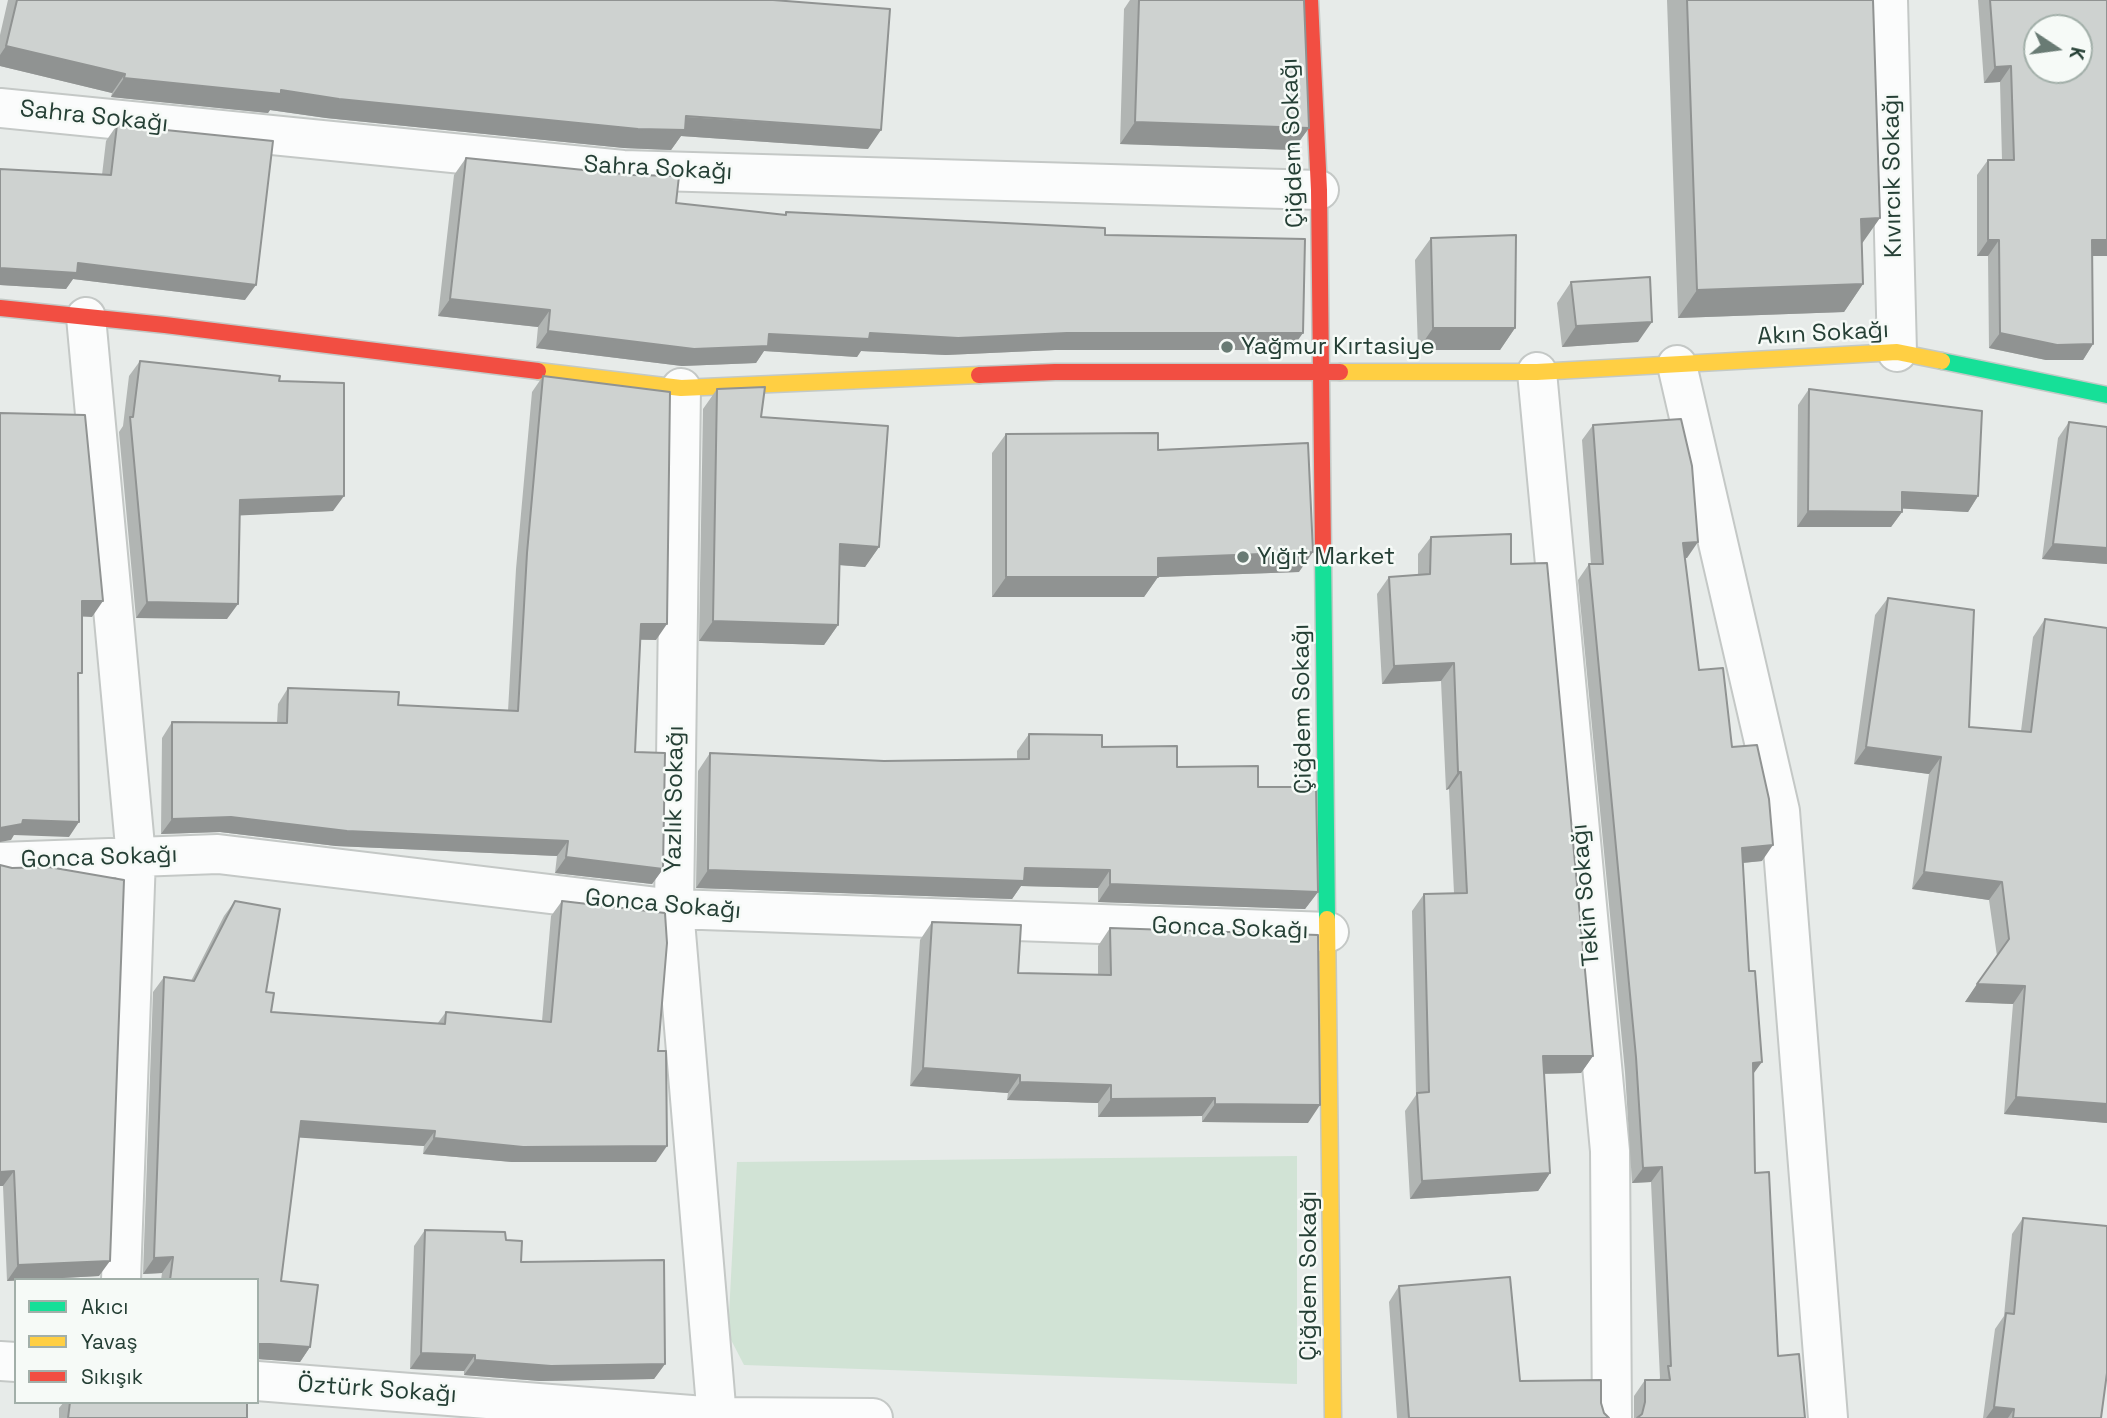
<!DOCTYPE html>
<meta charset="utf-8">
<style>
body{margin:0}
#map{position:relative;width:2107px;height:1418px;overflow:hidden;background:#e7ebe9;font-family:"Space Grotesk",sans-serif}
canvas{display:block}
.legend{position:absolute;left:14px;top:1278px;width:245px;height:126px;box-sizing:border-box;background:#f6faf7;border:2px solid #a2afa9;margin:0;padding:9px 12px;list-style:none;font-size:21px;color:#253f35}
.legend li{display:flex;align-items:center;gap:14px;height:35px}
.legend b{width:35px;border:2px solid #a2afa9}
.north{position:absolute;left:2023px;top:14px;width:70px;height:70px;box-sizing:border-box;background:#f6faf7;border:2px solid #a2afa9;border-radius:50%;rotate:103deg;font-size:19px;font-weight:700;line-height:28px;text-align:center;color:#253f35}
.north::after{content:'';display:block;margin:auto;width:24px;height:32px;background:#697b74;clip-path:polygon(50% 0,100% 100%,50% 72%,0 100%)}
</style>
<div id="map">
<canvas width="2107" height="1418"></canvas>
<ul class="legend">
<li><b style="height:9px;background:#16e098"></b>Akıcı</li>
<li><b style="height:9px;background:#ffcf43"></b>Yavaş</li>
<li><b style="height:9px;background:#f24e42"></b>Sıkışık</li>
</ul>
<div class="north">K</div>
</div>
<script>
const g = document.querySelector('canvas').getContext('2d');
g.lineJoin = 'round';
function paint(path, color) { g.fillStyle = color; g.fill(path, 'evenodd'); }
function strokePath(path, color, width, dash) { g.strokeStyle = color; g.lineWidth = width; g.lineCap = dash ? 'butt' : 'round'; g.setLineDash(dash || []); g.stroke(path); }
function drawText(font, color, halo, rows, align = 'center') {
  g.font = font + ' "Space Grotesk",sans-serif'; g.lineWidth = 5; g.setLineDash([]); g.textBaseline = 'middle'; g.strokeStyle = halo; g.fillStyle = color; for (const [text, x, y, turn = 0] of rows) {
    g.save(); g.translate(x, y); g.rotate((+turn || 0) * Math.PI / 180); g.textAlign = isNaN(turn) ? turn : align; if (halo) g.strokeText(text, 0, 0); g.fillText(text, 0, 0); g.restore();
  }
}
paint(new Path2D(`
 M1297,1156V1384L744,1365L728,1334L737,1162Z`), '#d1e3d5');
const street = new Path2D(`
 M1888,0L1897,352
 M0,108L623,170L1319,190
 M86,317L136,857L121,1280
 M1677,365L1780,811L1828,1418
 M1537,372L1610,1151L1612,1418
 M681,388L674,909L717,1418
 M0,862L218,854L674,909L1329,932
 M0,1361L16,1362
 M257,1381L717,1417L873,1418`);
const fast = new Path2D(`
 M1942,361L2107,395
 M1323,553L1327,919`);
const slow = new Path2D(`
 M538,371L681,388L979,375
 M1340,372H1537L1897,352L1942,361
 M1327,919L1333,1418`);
const jam = new Path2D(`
 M1310,0L1319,190L1323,553
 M0,308L165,325L538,371
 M979,375L1055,372H1340`);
strokePath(street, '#c4c8c6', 42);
strokePath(fast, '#c3c9c6', 19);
strokePath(slow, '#c3c9c6', 19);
strokePath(jam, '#c3c9c6', 19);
strokePath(street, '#fbfcfc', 38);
strokePath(fast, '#16e098', 16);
strokePath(slow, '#ffcf43', 16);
strokePath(jam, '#f24e42', 16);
paint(new Path2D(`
 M8,0H773L868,149L681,136L671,150L624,148L326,118L270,110L268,113L111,97L112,93L0,66V35Z
 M1130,0H1304L1309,128L1293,150L1120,144L1124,9Z
 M1667,0H1873L1862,245L1863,284L1844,312L1678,318Z
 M1978,0H2107L2092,256L2093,344L2083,360H2046L1989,348L1988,256H1977V175L1988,160H2002L2000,82L1984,83Z
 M117,125L245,300L73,279L66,289L0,285V169L102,175L106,141Z
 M466,158L676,203L785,215L786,212L1105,235L1291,350H1055L946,355L861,351L857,357L764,351L756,363L682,366L536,348L538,327L438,316L454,175Z
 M1431,238L1515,328L1500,350H1418L1415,260Z
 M1571,282L1638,342L1562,347L1557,303Z
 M140,361L279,381L333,511L240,515L227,619L136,618L119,432L123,426L129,376Z
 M543,376L656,640H640L635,752L663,869L652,884L555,873L557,856L336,846L220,832L161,834L162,738L172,722L277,723L278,704L288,688L398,705L508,711L516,569L532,392Z
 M717,389L761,417L879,547L865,567L839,565L838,625L824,645L699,641L703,409Z
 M1809,389L1978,496L1968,512L1902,508V512L1891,527H1797L1798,405Z
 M2069,422L2107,564L2042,559L2058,438Z
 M1593,425L1687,558H1685L1699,670L1732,747L1762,861L1743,863L1753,1074L1755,1173L1778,1356L1805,1418H1634V1396L1645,1380H1659L1660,1378L1651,1182L1632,1183L1625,1072L1578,580L1589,564H1591L1582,440Z
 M1006,434L1158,450L1299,572L1158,577L1144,597H992V453Z
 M1431,537L1511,564L1593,1056L1581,1073L1544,1074L1550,1173L1538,1191L1410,1199L1405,1111L1416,1095L1412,911L1424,894L1454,893L1449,789L1446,790L1441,681L1382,684L1377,594L1389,577L1418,575V554Z
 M1888,598L1969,727L2021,731L2033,637L2045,619L2107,628V1123L2004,1114L2013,1004L1965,1002L1997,956L1989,900L1912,889L1929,774L1854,764L1875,615Z
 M1029,734L1102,747L1258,787L1318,892L1305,909L1098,902V888L1021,886L1012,899L696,888L698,771L710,753L884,761L1017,759V751Z
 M0,865L99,1276L7,1281L3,1186Z
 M235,901L266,992L271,1012L437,1024L446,1012L542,1021L551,916L562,901L658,1051L656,1162H512L423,1154L424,1146L299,1137L281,1281L310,1347L300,1362L257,1359V1280H161L162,1273L143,1274L153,992L164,977L191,981L224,916Z
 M932,922L1018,973L1098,975V946L1110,928L1308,1123L1202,1122V1116L1098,1117V1103L1007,1100L1008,1093L910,1086L920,940Z
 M2023,1218L2101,1418H1983L1995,1329L2004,1316L2012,1234Z
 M425,1230L506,1240L521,1262L665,1364L654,1379L540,1381L464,1375V1371L410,1369L414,1246Z
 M1399,1286L1520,1381L1601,1403L1604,1413L1609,1418H1397L1389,1302Z
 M64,1402H70L247,1418H59V1408Z`), '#b1b5b3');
paint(new Path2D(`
 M6,46L125,74L112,93L0,66V55Z
 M2011,66L2000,82L1984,83L1995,67Z
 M124,78L281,90L881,130L868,149L681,136L671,150L624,148L326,118L270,110L268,113L111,97Z
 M1135,122L1309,128L1293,150L1120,144Z
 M1880,218L1861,245V219Z
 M1988,240H1999L1988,256H1977Z
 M2092,240H2107V256H2081Z
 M78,263L256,285L245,300L73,279L66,289L0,285V268Z
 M1863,284L1844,312L1678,318L1697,290Z
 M450,299L550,310L538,327L438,316Z
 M1652,322L1638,342L1562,347L1576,326Z
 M1433,328H1515L1500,350H1418Z
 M548,331L870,333H1303L1291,350H1055L946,355L861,351L857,357L764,351L756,363L682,366L536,348Z
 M2000,333L2093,344L2083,360H2046L1989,348Z
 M1902,492L1978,496L1968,512L1891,508Z
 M344,496L333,511L229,516L240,500Z
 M1808,511L1902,512L1891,527H1797Z
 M1698,542L1687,558L1672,559L1683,543Z
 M840,544L879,547L865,567L826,564Z
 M2053,544L2107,548V564L2042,559Z
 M1313,552L1299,572L1158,577L1144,597H992L1006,577L1158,558Z
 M82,601H103L92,617L71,616Z
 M147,602L238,604L227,619L136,618Z
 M713,621L838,625L824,645L699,641Z
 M641,624H667L656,640L630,639Z
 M1454,663L1441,681L1382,684L1394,666Z
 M1866,747L1941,757L1929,774L1854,764Z
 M1458,772H1461L1449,789L1446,790Z
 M231,817L568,841L557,856L336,846L220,832L161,834L172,819Z
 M23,820L79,822L69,837L14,835L11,840L0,842V828Z
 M1773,845L1762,861L1731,864L1742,848Z
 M566,857L663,869L652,884L555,873Z
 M1025,868L1110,870L1098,888L1021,886L1012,899L696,888L708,870Z
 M1924,872L2002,882L1989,900L1912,889Z
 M1110,884L1318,892L1305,909L1098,902Z
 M1977,984L2025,986L2013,1004L1965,1002Z
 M1543,1056H1593L1581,1073L1531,1074Z
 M1762,1062L1751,1077L1753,1063Z
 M923,1068L1020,1075L1008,1093L910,1086Z
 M1020,1082L1111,1085L1098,1103L1007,1100Z
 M2016,1097L2107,1104V1123L2004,1114Z
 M1215,1098L1202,1116L1098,1117L1111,1099Z
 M1215,1104L1320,1105L1308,1123L1202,1122Z
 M301,1121L435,1131L424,1146L291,1137Z
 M434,1138L667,1146L656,1162H512L423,1154Z
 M1662,1167L1651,1182L1632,1183L1643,1168Z
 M14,1171L3,1186H0V1172Z
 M1550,1173L1538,1191L1410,1199L1422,1181Z
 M173,1257L162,1273L143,1274L154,1258Z
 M110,1261L99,1276L7,1281L18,1265Z
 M257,1344H270L310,1347L300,1362L257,1359Z
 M421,1353L475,1355L464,1371L410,1369Z
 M475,1360L665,1364L654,1379L540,1381L464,1375Z
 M1994,1407L2014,1409L2008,1418H1986Z`), '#909392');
const building = new Path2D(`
 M17,0H773L890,9L881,130L686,116L685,130L638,129L339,99L281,90V94L124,78L125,74L6,46Z
 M1139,0H1304L1309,128L1135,122Z
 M1687,0H1873L1880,218L1861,219L1863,284L1697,290Z
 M1990,0H2107V240H2092L2093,344L2057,345L2000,333L1999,240H1988V160H2014L2011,66L1995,67ZM2037,28H2079V70H2037Z
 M117,125L273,141L256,285L78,263L77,273L0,268V169L111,175Z
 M466,158L633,175L679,176L676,203L786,215V212L1105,228V235L1305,239L1303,333H1067L958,338L870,333L869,339L769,334L768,346L694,349L548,331L550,310L450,299Z
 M1516,235L1515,328H1433L1431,238Z
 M1650,277L1652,322L1576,326L1571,282Z
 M140,361L280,376L279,381L344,383V496L240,500L238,604L147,602L130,417H133Z
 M543,376L670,392L667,624H641L635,752L665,753L663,869L566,857L568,841L347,831L231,817L172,819V722L287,723L288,688L399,692L398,705L518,711L527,553Z
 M765,387L761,417L888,426L879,547L840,544L838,625L713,621L717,389Z
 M1809,389L1982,411L1978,496L1902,492V512L1808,511Z
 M0,413L85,415L103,601H82V673H78L79,822L23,820L22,824L0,828Z
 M1681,419L1692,466L1698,542L1683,543L1699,670L1723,668L1732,747L1757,745L1769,799L1773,845L1742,848L1749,971H1755L1762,1062L1753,1063L1755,1173L1769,1172L1778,1356L1799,1354L1805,1418H1637L1642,1414L1645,1402V1380H1670L1668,1366H1671L1662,1167L1643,1168L1636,1057L1589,564H1603L1593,425Z
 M2069,422L2107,427V548L2053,544Z
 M1158,433V450L1308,443L1313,552L1158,558V577H1006V434Z
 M1511,534V564L1547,563L1593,1056H1543L1550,1173L1422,1181L1417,1093L1429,1092L1424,894L1467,893L1461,772H1458L1454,663L1394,666L1389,577L1430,574L1431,537Z
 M1888,598L1974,610L1969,727L2031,732L2045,619L2107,628V1104L2016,1097L2025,986L1977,984L2009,939L2002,882L1924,872L1941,757L1866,747Z
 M1029,734L1102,735V747L1177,746V767L1258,766V787H1316L1318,892L1110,884V870L1025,868L1024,881L708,870L710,753L884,761L1029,759Z
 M0,865L12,868L49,867L124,880L110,1261L18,1265L14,1171L0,1172Z
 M235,901L280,909L266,992L274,993L271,1012L445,1024L446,1012L551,1022L562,901L665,913L667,943L658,1051H666L667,1146L523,1147L434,1138L435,1131L301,1121L281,1281L318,1285L310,1347L270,1344H257V1280H170L173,1257L154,1258L164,977L194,981Z
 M932,922L1021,925L1018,973L1111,975L1110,928L1318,935L1320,1105L1215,1104V1098L1111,1099V1085L1020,1082V1075L923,1068Z
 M2023,1218L2107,1226V1373L2101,1418H2013L2014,1409L1994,1407L2006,1313L2014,1314Z
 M425,1230L505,1232L506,1240L522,1241L521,1262L664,1260L665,1364L551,1366L475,1360V1355L421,1353Z
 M1510,1277L1520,1381L1601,1380V1403L1604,1413L1609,1418H1409L1399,1286Z
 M70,1402H247V1418H68Z`);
paint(building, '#ced2d0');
strokePath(building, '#909392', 2);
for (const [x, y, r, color] of [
 [1227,347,7,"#697b74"],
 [1243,557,7,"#697b74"]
]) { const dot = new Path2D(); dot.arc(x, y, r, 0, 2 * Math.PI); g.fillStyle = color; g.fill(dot); strokePath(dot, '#f6faf7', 2.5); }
drawText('24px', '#253f35', '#f6faf7', [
 ["Sahra Sokağı",94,117,6],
 ["Çiğdem Sokağı",1293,143,-92],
 ["Sahra Sokağı",658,169,3],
 ["Kıvırcık Sokağı",1893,176,-91],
 ["Akın Sokağı",1823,334,-3],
 ["Çiğdem Sokağı",1303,709,-91],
 ["Yazlık Sokağı",675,799,-89],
 ["Gonca Sokağı",99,858,-2],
 ["Tekin Sokağı",1586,895,-95],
 ["Gonca Sokağı",663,905,5],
 ["Gonca Sokağı",1230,929,2],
 ["Çiğdem Sokağı",1309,1276,-90],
 ["Öztürk Sokağı",377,1390,4]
]);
drawText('24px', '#253f35', '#f6faf7', [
 ["Yağmur Kırtasiye",1241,347],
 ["Yığıt Market",1257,557]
], 'left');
</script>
